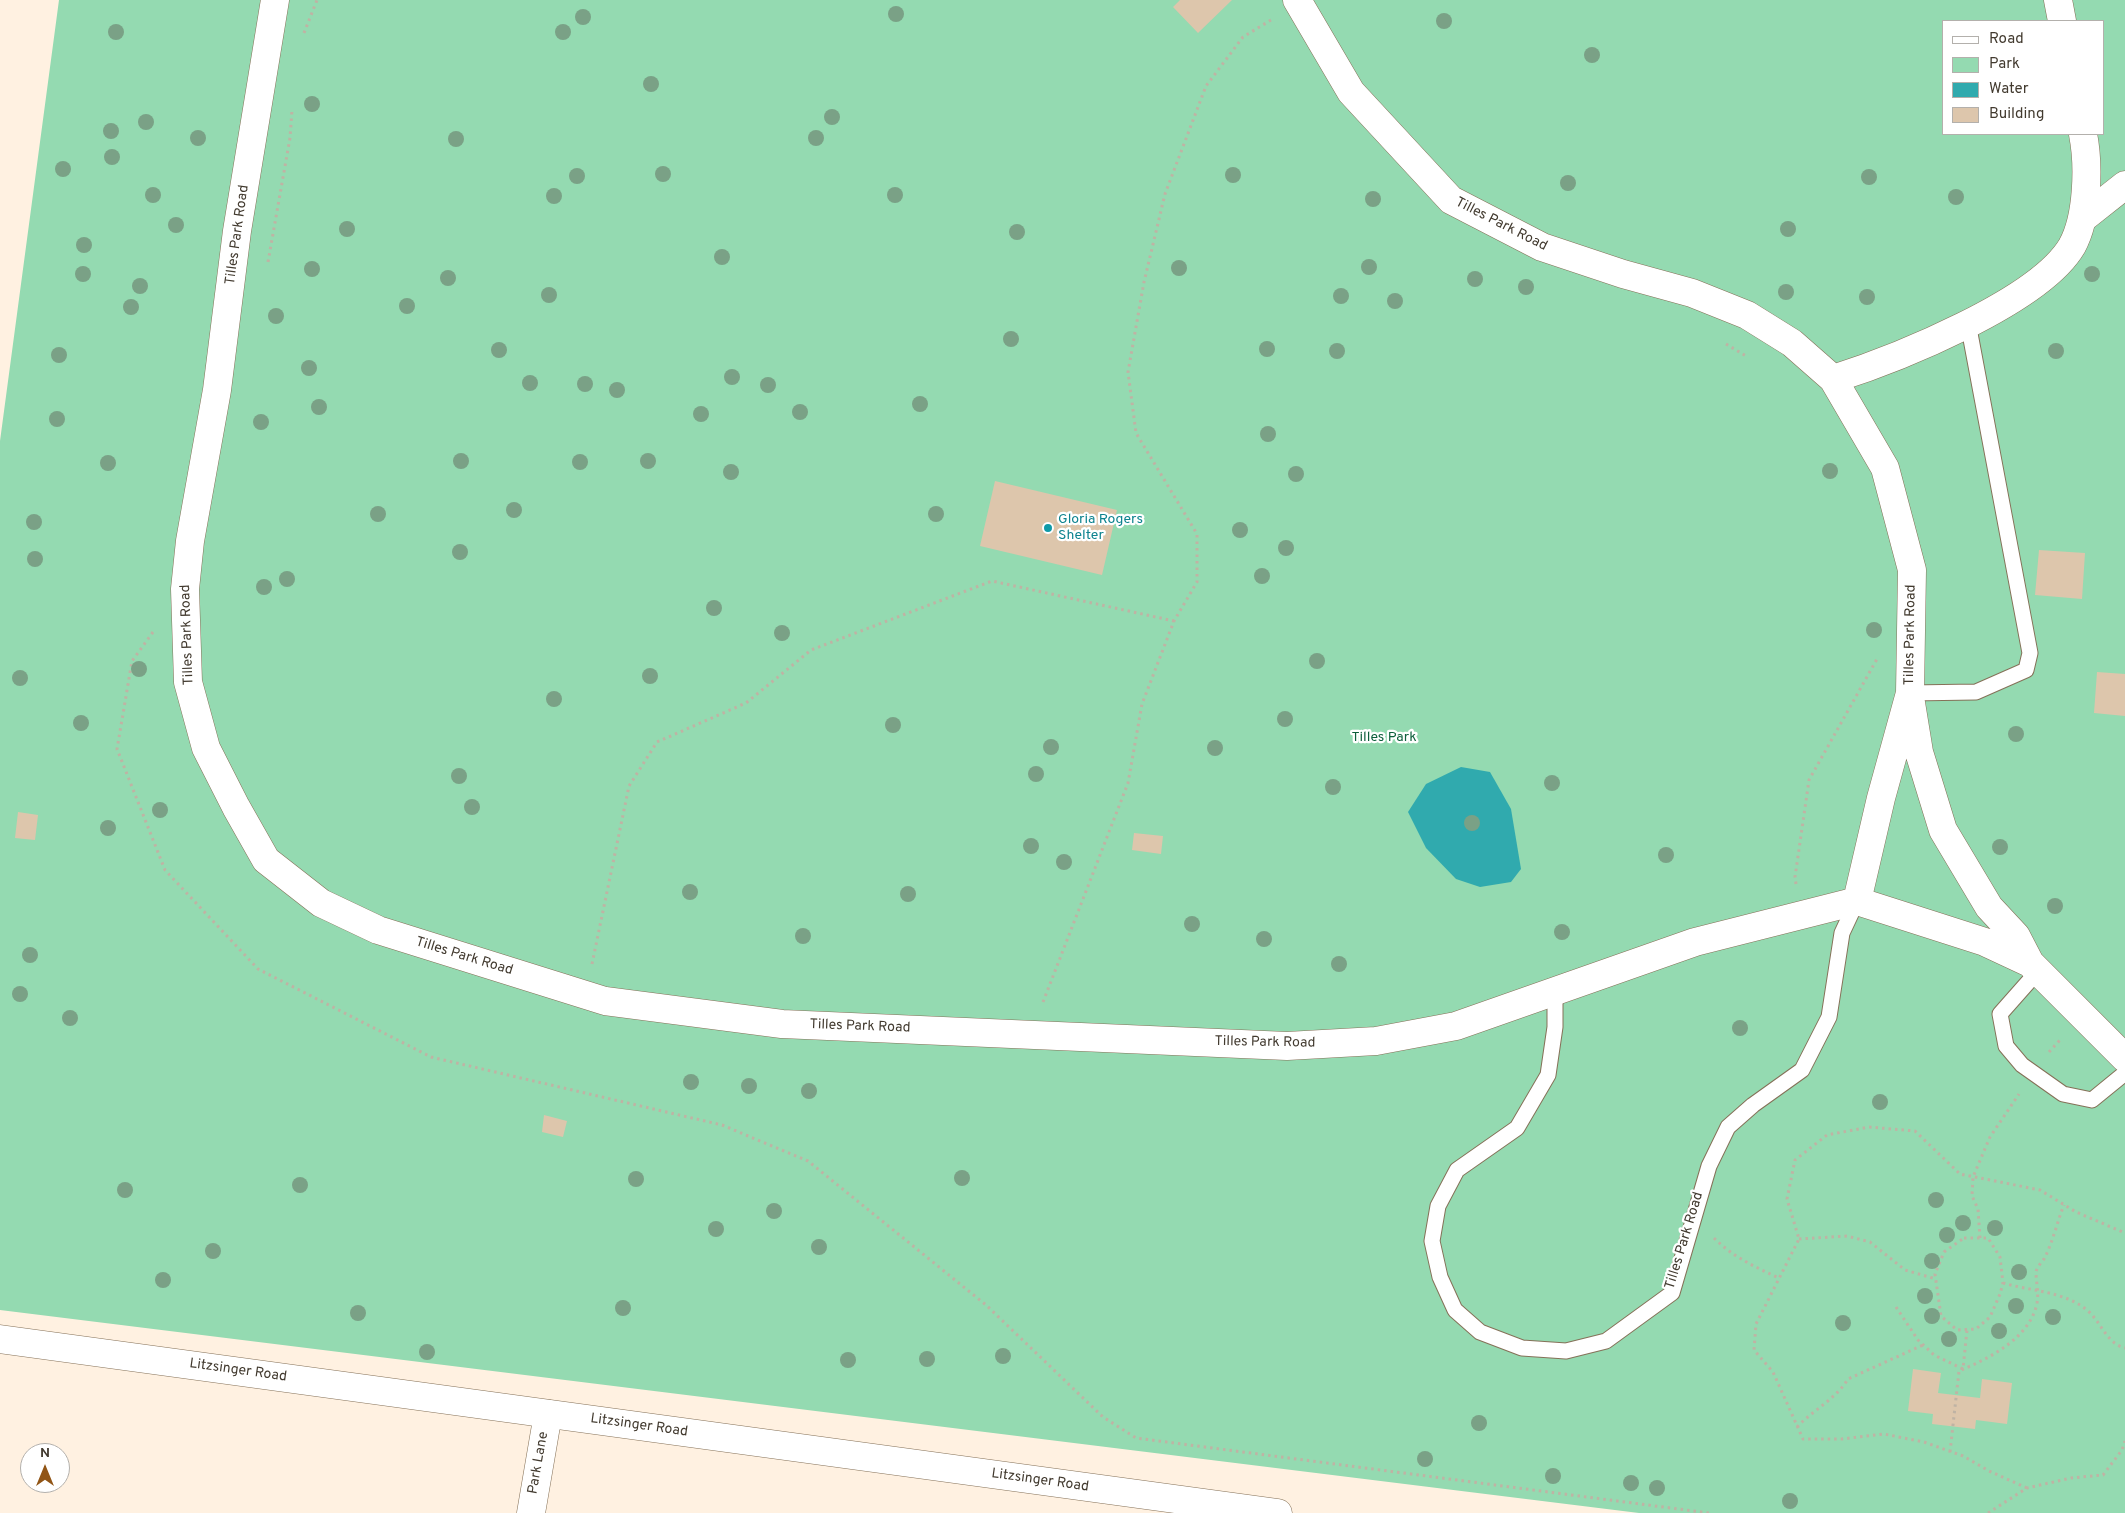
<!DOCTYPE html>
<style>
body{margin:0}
#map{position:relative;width:2125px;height:1513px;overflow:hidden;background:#fff1e1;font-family:Overpass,sans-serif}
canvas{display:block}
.legend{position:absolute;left:1942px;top:20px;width:162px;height:115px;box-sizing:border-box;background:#fff;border:1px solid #b3b0ac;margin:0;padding:6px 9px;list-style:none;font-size:15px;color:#423a2f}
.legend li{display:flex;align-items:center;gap:10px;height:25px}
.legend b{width:25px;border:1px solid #b3b0ac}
.north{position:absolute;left:20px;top:1443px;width:50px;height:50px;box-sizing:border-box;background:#fff;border:1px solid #b3b0ac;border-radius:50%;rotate:0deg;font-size:14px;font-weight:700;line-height:20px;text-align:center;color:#423a2f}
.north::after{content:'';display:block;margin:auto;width:18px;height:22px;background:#915516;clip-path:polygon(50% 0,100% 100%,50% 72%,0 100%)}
</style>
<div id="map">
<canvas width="2125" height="1513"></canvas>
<ul class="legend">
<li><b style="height:6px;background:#fff"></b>Road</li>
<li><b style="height:14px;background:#94dab1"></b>Park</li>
<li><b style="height:14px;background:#30aaae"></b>Water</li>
<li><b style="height:14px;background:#ddc6ac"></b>Building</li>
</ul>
<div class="north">N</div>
</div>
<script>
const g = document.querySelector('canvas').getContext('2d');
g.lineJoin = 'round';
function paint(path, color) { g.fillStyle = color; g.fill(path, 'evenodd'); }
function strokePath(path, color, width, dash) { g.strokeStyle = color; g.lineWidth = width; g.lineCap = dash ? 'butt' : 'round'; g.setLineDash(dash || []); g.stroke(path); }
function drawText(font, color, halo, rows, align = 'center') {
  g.font = font + ' Overpass,sans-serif'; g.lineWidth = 4.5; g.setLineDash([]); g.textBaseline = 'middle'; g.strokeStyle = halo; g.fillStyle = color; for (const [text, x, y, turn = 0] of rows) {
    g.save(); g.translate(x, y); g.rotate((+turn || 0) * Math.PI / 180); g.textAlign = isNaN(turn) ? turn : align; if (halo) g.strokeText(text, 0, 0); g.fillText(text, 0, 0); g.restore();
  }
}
paint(new Path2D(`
 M59,0H2125V1513H1639L0,1310V441ZM1944,21H2104V134H1944Z`), '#94dab1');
paint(new Path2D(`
 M1461,767L1490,772L1511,809L1521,869L1511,882L1480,887L1456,879L1426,848L1408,812L1426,784Z`), '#30aaae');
paint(new Path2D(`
 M1180,0H1232L1198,33L1173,7Z
 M995,481L1117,510L1102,575L980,546Z
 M2039,550L2085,553L2082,599L2035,595Z
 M2097,672L2125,674V716L2094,713Z
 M18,812L38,815L35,840L15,838Z
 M1134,833L1163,836L1161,854L1132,850Z
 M544,1115L567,1121L563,1137L542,1132Z
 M1913,1369L1941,1373L1938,1393L1980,1398L1982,1379L2012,1383L2007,1424L1976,1420L1975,1429L1932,1424L1933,1414L1908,1411Z`), '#ddc6ac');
const service = new Path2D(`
 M1910,693L1976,692L2026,670L2030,653L1968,323
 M2038,971L2000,1014L2006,1046L2022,1065L2063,1094L2092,1100L2125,1073
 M1555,992V1027L1548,1075L1517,1128L1457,1170L1438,1206L1432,1241L1440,1277L1455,1310L1480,1332L1522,1348L1566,1351L1606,1341L1672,1293L1709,1166L1728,1127L1753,1105L1802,1070L1829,1017L1842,933L1857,901`);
const minor = new Path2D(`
 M275,0L237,231L217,390L190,541L185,589L188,682L206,748L236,807L266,860L321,903L378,930L605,1001L782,1024L1287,1046L1376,1041L1456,1026L1695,942L1857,901L1985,942L2030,963L2125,1058
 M1297,0L1351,92L1451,200L1542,247L1623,274L1692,293L1747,315L1792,343L1833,379
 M2058,0L2062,21
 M2082,219L2125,185
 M1911,703L1919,752L1943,830L1989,907L2016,936L2030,963
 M1857,901L1881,798L1910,693L1912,570L1885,468L1833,379C1896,359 2039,302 2072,246C2088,217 2089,165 2083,134
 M531,1513L548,1414`);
const tertiary = new Path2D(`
 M0,1339L1278,1513`);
strokePath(service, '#857158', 17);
strokePath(minor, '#857158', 29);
strokePath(tertiary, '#857158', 29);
strokePath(new Path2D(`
 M304,33L317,0
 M268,262L290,138L292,110
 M1726,344L1746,356
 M153,632L132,661L117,749L165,870L258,969L431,1057L722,1125L808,1161L986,1305L1103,1417L1136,1438L1709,1513
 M1796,884L1795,877L1809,780L1877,659
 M592,964L629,786L657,742L746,703L811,650L992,581L1174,621
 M1043,1002L1128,783L1142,704L1174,621L1197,582V534L1136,433L1128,372L1144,282L1165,194L1206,86L1243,37L1271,20
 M2049,1052L2060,1040
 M1714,1238C1733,1257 1755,1267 1779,1278
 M1964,1238H1988L2000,1257L2003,1283L2000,1294L1990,1317L1976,1329L1957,1330L1941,1316L1935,1274L1944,1252Z
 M1980,1238L1978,1209L1972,1196L1973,1177L1990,1137L2019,1094
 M1799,1239L1847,1236L1870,1242L1905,1270L1936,1279
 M2003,1283C2030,1291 2065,1291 2088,1311C2101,1322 2107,1344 2125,1348
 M1896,1307L1918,1340L1934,1355L1963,1369L1967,1330
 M1797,1427C1813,1410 1836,1399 1848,1379L1923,1345
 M1950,1452L1959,1371C1990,1358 2030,1338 2037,1303C2039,1292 2036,1282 2036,1272C2037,1267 2041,1263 2044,1259C2053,1242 2057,1222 2064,1205
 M2027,1488L1989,1471L1963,1456L1924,1442L1884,1434L1842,1439H1803L1773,1372L1754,1350L1756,1324L1799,1239L1787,1199L1795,1160L1827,1135L1869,1127L1915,1131L1960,1174L2040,1190L2076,1212L2125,1233
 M1988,1513L2027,1488L2071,1478L2103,1475L2122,1450L2125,1441`), '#bfb3a4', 3, [2.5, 4]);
strokePath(service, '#fff', 15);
strokePath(minor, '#fff', 28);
strokePath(tertiary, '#fff', 28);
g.fillStyle = '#7aa186';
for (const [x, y] of [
 [896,14],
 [583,17],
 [1444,21],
 [116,32],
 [563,32],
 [1592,55],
 [651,84],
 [312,104],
 [832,117],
 [146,122],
 [111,131],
 [198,138],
 [816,138],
 [456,139],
 [112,157],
 [63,169],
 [663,174],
 [1233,175],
 [577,176],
 [1869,177],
 [1568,183],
 [153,195],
 [895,195],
 [554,196],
 [1956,197],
 [1373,199],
 [176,225],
 [347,229],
 [1788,229],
 [1017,232],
 [84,245],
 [722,257],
 [1369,267],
 [1179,268],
 [312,269],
 [83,274],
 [2092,274],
 [448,278],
 [1475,279],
 [140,286],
 [1526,287],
 [1786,292],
 [549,295],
 [1341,296],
 [1867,297],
 [1395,301],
 [407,306],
 [131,307],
 [276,316],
 [1011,339],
 [1267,349],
 [499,350],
 [1337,351],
 [2056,351],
 [59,355],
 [309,368],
 [732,377],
 [530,383],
 [585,384],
 [768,385],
 [617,390],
 [920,404],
 [319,407],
 [800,412],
 [701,414],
 [57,419],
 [261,422],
 [1268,434],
 [461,461],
 [648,461],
 [580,462],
 [108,463],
 [1830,471],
 [731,472],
 [1296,474],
 [514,510],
 [378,514],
 [936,514],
 [34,522],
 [1240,530],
 [1286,548],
 [460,552],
 [35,559],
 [1262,576],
 [287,579],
 [264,587],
 [714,608],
 [1874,630],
 [782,633],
 [1317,661],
 [139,669],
 [650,676],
 [20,678],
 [554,699],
 [1285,719],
 [81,723],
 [893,725],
 [2016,734],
 [1051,747],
 [1215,748],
 [1036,774],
 [459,776],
 [1552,783],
 [1333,787],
 [472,807],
 [160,810],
 [1472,823],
 [108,828],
 [1031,846],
 [2000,847],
 [1666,855],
 [1064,862],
 [690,892],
 [908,894],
 [2055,906],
 [1192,924],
 [1562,932],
 [803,936],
 [1264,939],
 [30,955],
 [1339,964],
 [20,994],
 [70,1018],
 [1740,1028],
 [691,1082],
 [749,1086],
 [809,1091],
 [1880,1102],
 [962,1178],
 [636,1179],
 [300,1185],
 [125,1190],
 [1936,1200],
 [774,1211],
 [1963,1223],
 [1995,1228],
 [716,1229],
 [1947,1235],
 [819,1247],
 [213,1251],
 [1932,1261],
 [2019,1272],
 [163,1280],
 [1925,1296],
 [2016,1306],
 [623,1308],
 [358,1313],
 [1932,1316],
 [2053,1317],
 [1843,1323],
 [1999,1331],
 [1949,1339],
 [427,1352],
 [1003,1356],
 [927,1359],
 [848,1360],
 [1479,1423],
 [1425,1459],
 [1553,1476],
 [1631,1483],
 [1657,1488],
 [1790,1501]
]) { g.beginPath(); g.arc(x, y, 8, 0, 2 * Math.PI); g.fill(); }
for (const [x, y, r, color] of [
 [1048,528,5,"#0f9aa8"]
]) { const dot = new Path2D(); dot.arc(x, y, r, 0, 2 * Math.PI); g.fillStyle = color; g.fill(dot); strokePath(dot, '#fff', 2); }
drawText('14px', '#423a2f', '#fff', [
 ["Tilles Park Road",1501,225,27],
 ["Tilles Park Road",238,235,-82],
 ["Tilles Park Road",188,635,-92],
 ["Tilles Park Road",1911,635,-89],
 ["Tilles Park Road",464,957,17],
 ["Tilles Park Road",860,1027,2],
 ["Tilles Park Road",1265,1043,1],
 ["Tilles Park Road",1685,1241,-73],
 ["Litzsinger Road",238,1371,8],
 ["Litzsinger Road",639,1426,8],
 ["Park Lane",539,1463,-80],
 ["Litzsinger Road",1040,1481,8]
]);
drawText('14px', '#0d838f', '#fff', [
 ["Gloria Rogers",1058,520],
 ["Shelter",1058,536]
], 'left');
drawText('14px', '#0d5f3b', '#fff', [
 ["Tilles Park",1384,738]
]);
</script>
